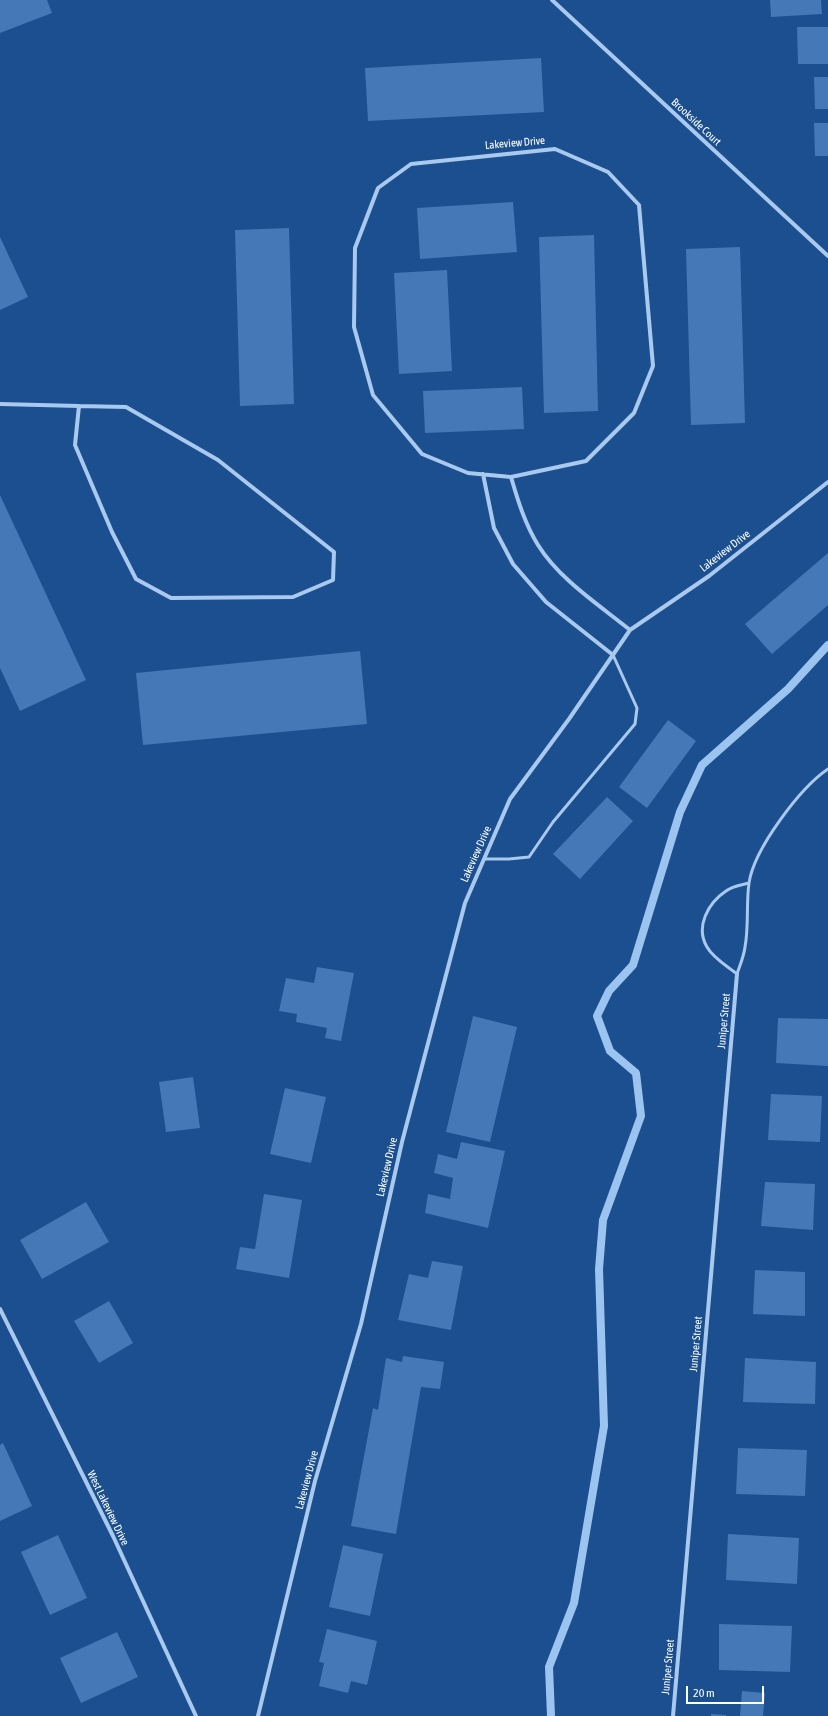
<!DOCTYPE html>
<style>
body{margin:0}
#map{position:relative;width:828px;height:1716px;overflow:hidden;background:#1b4f8f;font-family:"Asap Condensed",sans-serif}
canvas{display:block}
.scale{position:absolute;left:686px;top:1686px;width:78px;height:18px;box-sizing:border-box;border:2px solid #fff;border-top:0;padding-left:5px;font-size:12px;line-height:14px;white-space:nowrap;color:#fff;-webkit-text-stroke:3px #1b4f8f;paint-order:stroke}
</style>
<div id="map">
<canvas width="828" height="1716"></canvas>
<div class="scale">20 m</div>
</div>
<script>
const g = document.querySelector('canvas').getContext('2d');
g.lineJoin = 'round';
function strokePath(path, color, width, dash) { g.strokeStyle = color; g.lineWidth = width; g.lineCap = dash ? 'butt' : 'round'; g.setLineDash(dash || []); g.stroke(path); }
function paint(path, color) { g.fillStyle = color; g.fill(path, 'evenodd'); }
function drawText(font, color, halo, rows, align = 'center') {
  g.font = font + ' "Asap Condensed",sans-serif'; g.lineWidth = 3; g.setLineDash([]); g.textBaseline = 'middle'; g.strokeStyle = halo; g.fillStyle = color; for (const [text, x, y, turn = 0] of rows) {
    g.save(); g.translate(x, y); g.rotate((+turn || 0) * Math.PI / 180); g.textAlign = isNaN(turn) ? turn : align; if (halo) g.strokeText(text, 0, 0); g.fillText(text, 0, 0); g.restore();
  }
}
strokePath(new Path2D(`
 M551,1716L549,1667L574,1603L604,1426L599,1269L603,1220L641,1116L636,1073L610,1051L597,1016L609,991L633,965L680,812L702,765L788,689L828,645`), '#9cc4f0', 8);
paint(new Path2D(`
 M0,0H47L52,13L0,33Z
 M770,0H821L822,14L771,17Z
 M797,27H828V64H798Z
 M541,58L544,112L368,121L365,68Z
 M814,77H828V109H815Z
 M814,123H828V156H815Z
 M513,202L517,252L420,259L417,208Z
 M289,228L294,404L240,406L235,230Z
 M594,235L598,411L544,413L539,237Z
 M0,237L28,297L0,310Z
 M740,247L745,423L691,425L686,249Z
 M447,270L452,371L399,374L394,273Z
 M522,387L524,429L425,433L423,391Z
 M0,495L86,680L20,711L0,668Z
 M828,553V605L772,654L745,624Z
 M360,651L367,724L143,745L136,673Z
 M668,720L696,741L647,808L619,787Z
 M607,797L633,821L580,879L553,854Z
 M317,967L354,973L341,1041L325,1038L327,1028L296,1022L297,1014L279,1011L286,978L314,983Z
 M473,1016L517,1027L490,1142L446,1132Z
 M778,1018L828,1019V1066L776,1063Z
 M193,1077L200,1128L166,1132L159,1082Z
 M285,1088L326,1097L311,1163L270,1154Z
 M771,1094L822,1096L820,1142L768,1140Z
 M461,1142L505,1151L488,1228L425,1213L428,1194L450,1199L453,1178L434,1173L438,1154L457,1159Z
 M765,1182L815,1184L813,1230L761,1226Z
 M264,1194L302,1200L289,1278L236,1269L240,1247L255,1249Z
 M86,1202L109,1242L42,1279L20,1240Z
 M432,1261L463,1266L451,1330L398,1320L409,1274L428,1278Z
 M755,1270L805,1272V1316L753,1314Z
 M109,1301L133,1343L99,1363L74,1321Z
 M403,1356L444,1362L440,1389L421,1387L396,1534L351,1526L373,1408L378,1410L386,1358L402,1362Z
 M745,1358L816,1362L815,1404L743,1402Z
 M3,1443L32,1506L0,1521V1445Z
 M738,1448L807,1450L805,1496L736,1494Z
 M728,1534L799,1538L797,1584L726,1580Z
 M58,1535L87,1598L50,1615L21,1552Z
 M343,1545L383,1554L370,1616L329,1607Z
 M719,1624L792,1626L790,1672L719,1670Z
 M327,1629L377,1641L367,1685L351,1681L348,1693L319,1686L324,1663L319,1662Z
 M117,1632L138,1677L81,1703L60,1658Z
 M742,1691L765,1693L763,1716H740Z
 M711,1714L726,1715V1716H711Z`), '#4478b7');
strokePath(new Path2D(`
 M484,859H509L529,857L553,822L635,724L637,708L613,655
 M749,883C741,885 732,886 726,891C708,903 695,927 707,947C713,958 727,966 737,974C740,965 744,956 745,947C749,926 746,904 749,883C754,849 800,788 828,769`), '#a9c9ee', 3);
strokePath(new Path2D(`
 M552,0L828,256
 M555,149L608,172L639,205L653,366L634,413L586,461L511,477L468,473L422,454L373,395L354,327L355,248L378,188L411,164Z
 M0,404L79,406
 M79,406L126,407L218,460L334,552L333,580L293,597L171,598L136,579L112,532L75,445Z
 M483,474L494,528L513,564L546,602L613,655
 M511,477C518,501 525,524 538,545C559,579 599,605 630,630
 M0,1309L113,1536L196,1716
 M258,1716L315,1481L361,1324L402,1142L465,903L510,799L569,719L630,630L709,576L828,482
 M673,1716L737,974`), '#a9c9ee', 4);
drawText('11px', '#fff', '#1b4f8f', [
 ["Brookside Court",696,122,43],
 ["Lakeview Drive",515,143,-5],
 ["Lakeview Drive",725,551,-38],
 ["Lakeview Drive",476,854,-66],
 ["Juniper Street",724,1021,-85],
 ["Lakeview Drive",387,1167,-77],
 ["Juniper Street",696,1344,-85],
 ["Lakeview Drive",307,1480,-75],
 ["West Lakeview Drive",108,1508,64],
 ["Juniper Street",668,1667,-85]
]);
</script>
